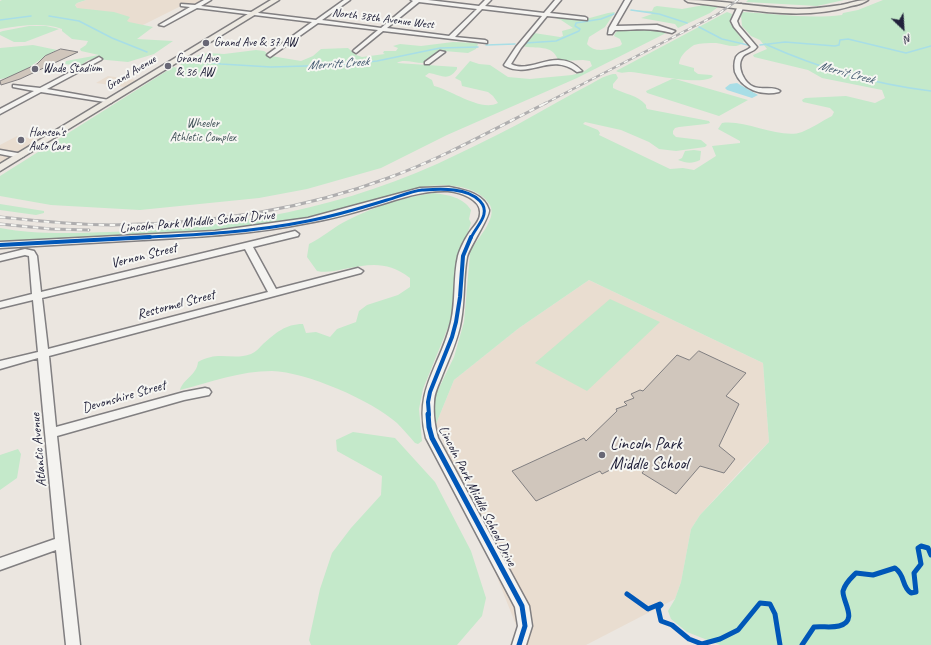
<!DOCTYPE html>
<style>
body{margin:0}
#map{position:relative;width:931px;height:645px;overflow:hidden;background:#ebe6e0;font-family:Caveat,sans-serif}
canvas{display:block}
.north{position:absolute;left:883px;top:8px;width:40px;height:40px;-webkit-text-stroke:3px #f6f6f2;paint-order:stroke;rotate:155deg;font-size:11px;font-weight:700;line-height:16px;text-align:center;color:#22223b}
.north::after{content:'';display:block;margin:auto;width:14px;height:18px;background:#22223b;clip-path:polygon(50% 0,100% 100%,50% 72%,0 100%)}
</style>
<div id="map">
<canvas width="931" height="645"></canvas>
<div class="north">N</div>
</div>
<script>
const g = document.querySelector('canvas').getContext('2d');
g.lineJoin = 'round';
function paint(path, color) { g.fillStyle = color; g.fill(path, 'evenodd'); }
function strokePath(path, color, width, dash) { g.strokeStyle = color; g.lineWidth = width; g.lineCap = dash ? 'butt' : 'round'; g.setLineDash(dash || []); g.stroke(path); }
function drawText(font, color, halo, rows, align = 'center') {
  g.font = font + ' Caveat,sans-serif'; g.lineWidth = 4; g.setLineDash([]); g.textBaseline = 'middle'; g.strokeStyle = halo; g.fillStyle = color; for (const [text, x, y, turn = 0] of rows) {
    g.save(); g.translate(x, y); g.rotate((+turn || 0) * Math.PI / 180); g.textAlign = isNaN(turn) ? turn : align; if (halo) g.strokeText(text, 0, 0); g.fillText(text, 0, 0); g.restore();
  }
}
paint(new Path2D(`
 M86,0H208L196,7L183,5L143,25L112,38L77,8L75,4Z
 M108,76L143,81L131,88L96,83Z
 M17,136L45,141L0,165V145Z
 M589,280L763,363L769,442L743,468L700,515L691,529L681,582L675,599L586,645H524L436,424L454,380L519,328Z`), '#e9ddd0');
paint(new Path2D(`
 M2,0H86L77,3L75,5L77,8L114,12L130,17L127,21L129,22L153,27L137,39L173,41L154,54L128,62L96,59L88,60L80,66L65,64L66,61L99,55L81,51L80,49L86,45L88,41L72,39L62,31V29C42,22 20,26 0,29V1Z
 M748,0H844L817,6L746,2Z
 M883,0H931V645H720L687,632L671,619L668,611L675,599L681,582L691,529L700,515L769,442L763,363L589,280L519,328L454,380L436,424L434,402L437,392L454,357L464,322L470,253C474,241 498,220 490,205C478,184 442,183 421,187C394,192 369,204 343,210C308,218 274,227 239,230C159,237 79,239 0,243V228C36,235 74,233 110,232C233,228 346,209 458,154C485,141 512,128 538,113C554,104 570,95 587,86C595,82 603,76 613,74H616L618,78L613,84V88C624,94 638,95 646,105V107L647,109L709,121L710,123L706,124L679,127L675,128L673,131V134L676,137L701,140L707,145L705,147L676,151L659,149L649,142L621,130L585,122L583,124L598,130L600,133L599,135L670,169L683,168L694,170L716,156L712,146L740,143V141L718,129L722,123C745,119 781,140 802,132C812,128 822,121 832,116L834,112L830,108L803,102L802,100L805,98L846,96L875,103L885,98L882,90L822,78L808,70L754,57L753,55L767,49L760,40L751,36L742,26L741,15L743,12C776,14 809,19 842,15L843,13L858,10Z
 M704,5L718,7L710,13L678,28L675,24L641,18L652,14L651,13L628,10L652,11L654,7L657,6L682,9Z
 M615,12L605,27L589,37L587,44C595,54 610,49 620,46L622,44L620,39L614,36C619,20 658,29 670,31L577,78L447,135L381,168L307,189L259,198L140,210L51,205L0,196V176L173,67L178,68L182,63L199,55L208,53L224,54L256,50L264,51L271,56L301,61L313,56L321,49L348,48L356,55L362,57L385,54L383,53L384,51H396L398,48L393,46L400,44L421,46L453,42L476,43L478,44L476,49L468,53L444,51C437,53 433,62 425,63C416,64 404,58 397,63L457,67V69C448,82 442,75 429,73L425,76L432,80L434,86C452,90 480,112 498,103L493,96L488,92L462,86L461,81L455,78L470,61L479,64L490,65L508,77L530,79L572,75L583,72L592,66L590,61L583,60L560,61L558,60C552,43 536,50 523,46L532,37L534,33L560,37L563,36L562,31L573,28L561,20L551,16L586,19L608,13Z
 M727,12L732,14L730,23L744,42C735,50 726,44 716,43C709,43 701,43 694,45C687,50 681,54 679,63V64L694,68V71L698,74L711,75L713,76L711,78C695,85 650,74 631,72C625,72 621,74 616,71Z
 M29,26H46L59,29L25,42H14L0,35V32L3,31Z
 M33,45L57,50C38,59 21,77 0,79V48Z
 M672,79H675L748,100L719,116L647,93L646,91Z
 M694,150L701,151L700,160C692,164 686,163 678,160L682,158L685,151Z
 M434,193C448,195 463,197 471,210L469,219L471,223L464,243L451,320L423,389L419,409L422,441L418,444L415,443C409,436 403,429 397,423C371,400 306,372 272,371C240,371 211,382 180,390C183,379 197,375 198,362C219,350 232,361 251,354C256,352 260,347 263,344C276,333 285,324 303,324L306,333L316,332L330,337L337,329L356,322L359,311L367,305L398,295L410,287V278C387,261 371,264 344,269C335,271 326,273 317,271L307,257L309,244C323,237 335,226 348,220C373,207 407,196 434,193Z
 M0,204L44,211V213L36,215L0,210Z
 M610,299L660,322L587,391L535,363Z
 M353,432L395,438L435,482L471,551L486,598L482,616L457,645H311L309,640L320,589L332,553L351,528L381,495L382,476L337,451L336,440Z
 M18,449L21,454L17,478L0,490V455Z`), '#c4e9ca');
paint(new Path2D(`
 M737,83L758,95L752,98L727,90L725,88L730,84Z`), '#a8dee6');
strokePath(new Path2D(`
 M631,10L659,14L687,23
 M49,16L79,21L112,38L147,52
 M0,20L31,16
 M699,27L722,39L748,45
 M525,43L556,41L579,31L580,29L575,26L576,23L601,19L614,14
 M765,44C818,68 873,84 931,91
 M486,45L515,44
 M760,45L785,42L835,46L839,45L840,40L848,39L906,53L931,46
 M196,60L221,64L271,67L341,65L377,61L440,48L478,47`), '#a8dee6', 1.5);
const building = new Path2D(`
 M61,49L78,52L20,79L1,85L0,81L37,64L45,56Z
 M699,351L746,373L726,396L739,404L719,446L735,459L724,473L700,466L676,494L642,473L646,468L632,459L602,474L600,471L536,501L512,471L584,438L586,441L617,411L616,409L627,405L624,402L634,398L631,394L640,390L643,391L677,355L689,360Z`);
paint(building, '#d0c6bc');
strokePath(building, '#817f81', 1);
const minor = new Path2D(`
 M204,0H211L201,6L316,20L344,0H350L322,20L381,28L413,1L411,0H428L479,6L485,0H491L485,6L544,13L555,0H561L550,13L585,17L587,18V20L547,16L521,48L511,64C532,75 557,45 582,71L577,72C550,52 531,79 505,66L504,65L516,47L542,16L482,9L455,37L485,40L487,41V43L383,31L356,53L353,51L354,50L378,30L318,23L270,57L267,55L268,54L312,22L197,8L164,26L159,25L190,7L181,6V4L195,5ZM419,2L477,9L449,36L387,28Z
 M625,0H631L616,26L657,25L675,31L672,33C651,27 636,30 615,30L612,34H608L609,28Z
 M741,4L744,6L737,21L739,26L757,47C753,53 745,52 742,58C739,63 740,69 742,74C752,97 770,83 780,91L779,92C762,96 742,90 735,72C734,67 734,62 736,57C740,51 746,52 751,47L734,27L731,21L738,6Z
 M440,51L445,52L429,64H425V62Z
 M99,57L102,59L101,60L47,89L109,100L112,102L111,103L41,92L0,114V109L34,91L13,87V85L40,88Z
 M0,150L23,154L24,156L20,158L0,154Z
 M449,187C464,190 484,193 489,210C490,217 470,246 467,257C463,278 465,300 461,321C458,340 449,358 442,376C439,384 434,393 434,402C433,414 435,427 438,438L529,606L532,626L526,645H512L518,626L515,607L426,438C413,389 441,366 451,322C456,300 453,277 458,256C460,249 465,239 469,233C473,227 480,221 480,214C482,199 459,192 448,191C424,190 402,198 379,205C356,212 332,219 308,223C254,234 198,237 143,240C96,243 48,245 0,248V242L215,231L308,218L420,188Z
 M295,231L299,234L298,236L253,247L276,289L358,268L363,271L361,273L49,356L56,427L184,392L205,388L209,389L211,392L209,395L184,400L57,436L80,645H66L56,550L0,570V558L55,539L38,358L0,369V361L38,352L33,300L0,308V302L32,294L29,256L25,255L0,261V255L25,249L34,251L37,256L41,292ZM245,249L268,292L48,349L42,298Z`);
const major = new Path2D(`
 M271,0H279L0,171V164Z
 M685,0C723,0 760,8 798,9C813,9 827,7 841,5C851,3 858,0 868,0C864,3 857,5 851,6C799,22 741,8 688,2Z`);
strokePath(minor, '#817f81', 3);
strokePath(major, '#817f81', 3);
paint(minor, '#f4f3f0');
paint(major, '#ede9e1');
const railFar1 = new Path2D(`
 M544,104L718,14L738,0`);
const rail = new Path2D(`
 M0,217C37,221 74,225 112,225C205,224 300,211 388,178C443,158 494,129 546,103
 M0,224L51,229L89,230`);
strokePath(railFar1, '#afaeaf', 2.5);
strokePath(rail, '#afaeaf', 3);
strokePath(railFar1, '#f6f6f2', 1.5, [4.5]);
strokePath(rail, '#f6f6f2', 2, [5.5]);
strokePath(new Path2D(`
 M130,238C190,235 249,233 308,221C335,216 361,208 387,200C398,197 411,191 422,190C440,189 467,187 480,201C492,214 476,226 471,238`), '#0057b8', 3);
strokePath(new Path2D(`
 M0,245L150,237
 M429,415L428,402L430,392L452,337L456,322L460,297L463,256L471,237`), '#0057b8', 4);
strokePath(new Path2D(`
 M428,414L429,427L432,438L522,606L525,626L519,645
 M627,594L648,609L660,604L661,605L658,608L661,621L672,625L689,639L702,644L720,639L738,630L760,603L770,604L775,614L780,645
 M802,645L814,627C822,626 831,628 839,626C859,621 842,601 843,591C845,583 851,578 856,573L873,575L895,568C906,576 901,586 911,593L916,592L914,573L921,564L918,548L921,546L928,548L931,555`), '#0057b8', 5);
for (const [x, y, r, color] of [
 [206,43,4,"#686775"],
 [168,66,4,"#686775"],
 [35,69,4,"#686775"],
 [21,140,4,"#686775"],
 [602,455,4,"#686775"]
]) { const dot = new Path2D(); dot.arc(x, y, r, 0, 2 * Math.PI); g.fillStyle = color; g.fill(dot); strokePath(dot, '#f6f6f2', 1.5); }
drawText('12px', '#22223b', '#f6f6f2', [
 ["North 38th Avenue West",383,19,7],
 ["Grand Avenue",131,73,-31]
]);
drawText('12px', '#22223b', '#f6f6f2', [
 ["Grand Ave & 37 AW",214,43],
 ["Grand Ave",176,59],
 ["& 36 AW",176,73],
 ["Wade Stadium",43,69],
 ["Hansen's",29,133],
 ["Auto Care",29,147]
], 'left');
drawText('12px', '#43545a', '#f6f6f2', [
 ["Wheeler",203,124],
 ["Athletic Complex",203,138]
]);
drawText('italic 13px', '#42596f', '#f6f6f2', [
 ["Merritt Creek",338,64,-4],
 ["Merrit Creek",846,73,15]
]);
drawText('14px', '#22223b', '#f6f6f2', [
 ["Lincoln Park Middle School Drive",197,222,-5],
 ["Vernon Street",144,256,-14],
 ["Restormel Street",176,305,-15],
 ["Devonshire Street",124,397,-16],
 ["Atlantic Avenue",39,450,-95],
 ["Lincoln Park Middle School Drive",477,496,63]
]);
drawText('17px', '#22223b', '#f6f6f2', [
 ["Lincoln Park",610,445],
 ["Middle School",610,465]
], 'left');
</script>
